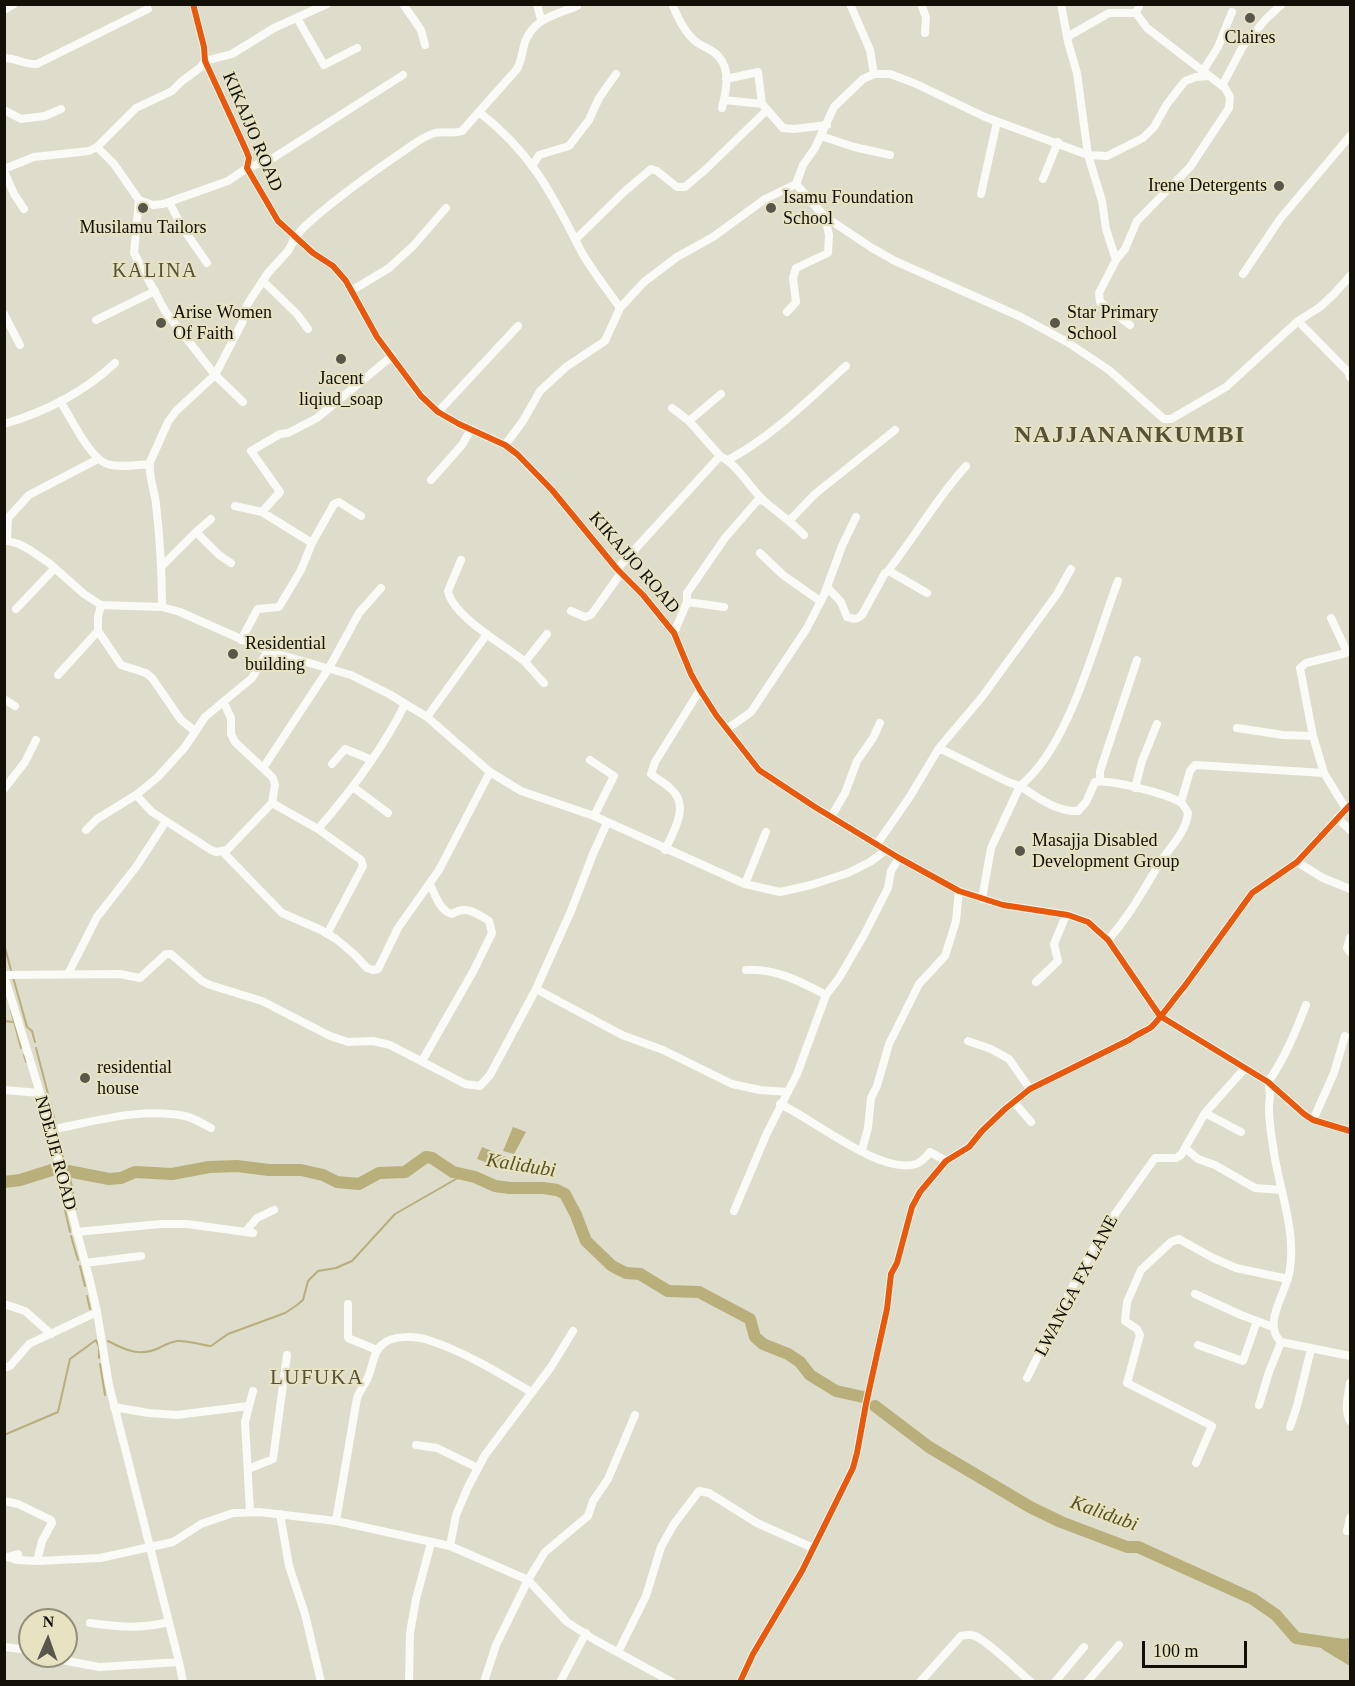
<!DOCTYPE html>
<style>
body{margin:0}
#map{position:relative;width:1355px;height:1686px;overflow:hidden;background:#dedcca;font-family:Georgia,serif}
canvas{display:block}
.frame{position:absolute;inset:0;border:6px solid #121006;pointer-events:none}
.north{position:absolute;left:18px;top:1608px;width:60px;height:60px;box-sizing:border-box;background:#e6e2c2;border:2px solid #918e77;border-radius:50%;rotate:2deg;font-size:16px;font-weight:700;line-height:24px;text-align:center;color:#121006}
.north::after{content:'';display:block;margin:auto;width:21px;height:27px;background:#59574b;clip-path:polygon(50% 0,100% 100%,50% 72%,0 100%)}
.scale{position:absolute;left:1142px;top:1641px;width:105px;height:27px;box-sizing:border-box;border:3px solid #121006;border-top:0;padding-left:8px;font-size:18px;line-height:21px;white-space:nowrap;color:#121006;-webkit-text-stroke:4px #e6e2c2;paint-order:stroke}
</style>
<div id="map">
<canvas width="1355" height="1686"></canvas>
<div class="frame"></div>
<div class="north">N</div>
<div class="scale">100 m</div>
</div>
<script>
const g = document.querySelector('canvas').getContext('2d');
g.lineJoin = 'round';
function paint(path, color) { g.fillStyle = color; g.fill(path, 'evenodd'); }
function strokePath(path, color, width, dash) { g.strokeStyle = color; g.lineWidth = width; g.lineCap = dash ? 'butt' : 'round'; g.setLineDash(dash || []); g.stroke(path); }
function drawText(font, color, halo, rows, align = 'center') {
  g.font = font + ' Georgia,serif'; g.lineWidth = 4.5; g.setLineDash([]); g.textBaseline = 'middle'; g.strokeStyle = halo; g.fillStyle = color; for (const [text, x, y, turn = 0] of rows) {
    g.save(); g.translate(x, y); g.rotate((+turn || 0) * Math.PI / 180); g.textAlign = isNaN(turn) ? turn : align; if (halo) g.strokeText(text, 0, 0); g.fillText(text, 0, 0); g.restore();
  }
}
paint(new Path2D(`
 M513,1127L526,1132L514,1154L503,1151Z
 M482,1147L506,1157L502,1168L477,1159Z`), '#b8af7b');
strokePath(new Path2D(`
 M4,944L11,970
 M13,977L27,1027L32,1031L35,1042
 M11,1010L21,1048
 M4,1021L13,1022
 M36,1048L48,1094
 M24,1055L26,1062
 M50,1102L56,1126
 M41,1113L51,1152
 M58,1133L62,1153
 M63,1156L64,1163
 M54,1164L55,1169
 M70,1177L76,1209
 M60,1188L70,1232
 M71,1236L78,1260
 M80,1266L85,1286
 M87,1296L90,1309
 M108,1341C125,1350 140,1357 159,1348C165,1345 170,1342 177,1341C188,1340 200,1345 211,1346L228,1334L285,1313L297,1305L303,1300L308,1281L318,1271L336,1268L352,1261L395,1214L463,1175
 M100,1364L105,1395
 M4,1435L58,1412L70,1359L96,1340L99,1347V1358`), '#b8af7b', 2);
strokePath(new Path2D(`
 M68,1171L109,1179L121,1178L135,1172L172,1174L209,1167L237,1166L269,1170H301L323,1175L337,1182L359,1184L379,1173L405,1172L426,1157L432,1158L453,1172L475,1177L495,1186L510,1188H543L557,1190L565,1194L576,1215L586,1241L612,1266L626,1273L640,1274L668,1291L699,1292L750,1319L755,1337L763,1344L788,1354L800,1362L810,1375L836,1391L863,1397
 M4,1182L20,1180L55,1169
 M875,1406L929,1447L1030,1507L1061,1522L1127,1547H1138L1253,1599L1276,1615L1296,1638L1343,1645L1350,1644
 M1327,1645L1350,1659`), '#b8af7b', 12);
strokePath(new Path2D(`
 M193,4L204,47L205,61L246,150L249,158L247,168L278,221L313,253L333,266L346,281L377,337L421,396L438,412L459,424L505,445L517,454L552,490L617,569L643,595L674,633L691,674L700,690L716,715L759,770L815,807L899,858L959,891L1003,905L1068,915L1088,922L1108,940L1160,1016L1268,1082L1304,1114L1313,1120L1350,1131
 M403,4L421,30L425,45
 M537,4L541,20
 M672,4C678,18 684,31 695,41C702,47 713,49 719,57C731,70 726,92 722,108
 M850,4L870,50L874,74
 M921,4L926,17L925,33
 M1061,4L1068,42L1077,73L1088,155L1102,201L1106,229L1116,260
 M4,10L14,4
 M297,18L324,65L357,48
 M1067,37L1109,13H1136
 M4,58C17,58 25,65 37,64L148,9
 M1203,71L1218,47L1232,12
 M726,79L758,72L762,104L783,128L794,129L827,125
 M1222,86L1243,46L1266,19L1282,4
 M724,100L762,104
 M4,110L21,119L45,116L61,109
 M479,112C531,152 552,194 581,251C592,271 607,289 620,308
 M821,136L854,147L890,155
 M97,147L114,164L139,200L153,205L163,204L228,181L247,168L270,160L403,75
 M533,165L539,155L569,146L589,120L599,98L616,74
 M4,169L34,157L89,151L97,147L136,108L172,91L182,81L201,67L205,61L232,54L274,28L327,4
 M4,171L14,194L24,209
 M1043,179L1058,142
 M796,184L824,216L872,248L895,261L1021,317L1067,342L1109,370L1164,419H1171L1226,387L1298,321L1320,307L1334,294L1350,276
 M981,194L997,122
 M139,200L134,253L165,311L215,375L243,402
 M169,202L182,227L207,263
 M576,239L625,191L651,169L657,171L677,187H685L705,170L767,110
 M1243,274L1280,219L1350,136
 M263,281L297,314L308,329
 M351,291L389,268L413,246L446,208
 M787,312L796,302L793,278L796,268L828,253L829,235L825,217
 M4,314L20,345
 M96,320L155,291
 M1298,321L1348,372L1350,377
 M1130,325L1100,302L1099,293L1116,260L1125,249L1137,221L1190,167L1229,108L1230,97L1225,88L1147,28L1136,13L1140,4
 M60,401C70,416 90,459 107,464C120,468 137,465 150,464
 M672,408L689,421
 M438,412L518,326
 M4,424C45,412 84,392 115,363
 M505,445L523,421L540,391L566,367L605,341L620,308L644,282L677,257L713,237L765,199L796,184L803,165L815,148L834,107L863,79L874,74H890L914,83L985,117L1088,155L1107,156L1143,138L1154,127L1167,104L1185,81L1196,77L1209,76
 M720,456L689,421L721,394
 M728,460C772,437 809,399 846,366
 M431,480L462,445L471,429
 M235,506L262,512L312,543
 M262,512L280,492L251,451L280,434L288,433L317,418L392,356
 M790,520L815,494L895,430
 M196,532L211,519
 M4,540L19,544L30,550L49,563L84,594L101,605L162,607L180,612L268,651L351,675L389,694L427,717L490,772L521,791L594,816L745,884L780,892L811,885L848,873L870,862L886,850
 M7,541L8,518L29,495L98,459
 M760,553L783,575L820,601
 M461,560L448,591C453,617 505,645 524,661C531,668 537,676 544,683
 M162,566L196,532L219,555L231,563
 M617,569L720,456C738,465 749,487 764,501C778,513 792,522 804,535
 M887,572C915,537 936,499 966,466
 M827,587L841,602L847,617C853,619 857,620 862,615L885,573L889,571L927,593
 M687,602L724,607
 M101,605L98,617V631L121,665L146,673L152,678L181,720L195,731
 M162,607C162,573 160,539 156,504C155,491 148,476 150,462L168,422L176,411L215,375L242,323L246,307L252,297L268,273L288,251L295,238L303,228C332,201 363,179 395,157C408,149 420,137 435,133C445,131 453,134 462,131L517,69C522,60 522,51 525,42C534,18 556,15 577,6
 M16,609L55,568
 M571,611L585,617L591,615L621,573
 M674,633L687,602V593L725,538L757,501L763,500
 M241,640L256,612L258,609L279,607L301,570L312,543L334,504L339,502L361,516
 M525,662L547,634
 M58,675L98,631
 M4,699L15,706
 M427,717L487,634
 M1237,728L1283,735L1313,736L1324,773
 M727,729L751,712L807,628L824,595L842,546L856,517
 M1313,736L1300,668L1306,663L1346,653V650L1331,618
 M939,748L982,697L1057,594L1071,569
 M590,760L614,776L594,816
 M332,764L345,749L372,760
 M263,768L329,668L359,613L381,588
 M1100,781V771L1137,660
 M353,787L388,813
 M1135,788L1142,761L1157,724
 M4,789L25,762L36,740
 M136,795L152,812L166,821
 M1181,802L1190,771L1195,765L1324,773L1346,809
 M272,803L318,829C351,791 383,749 405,704
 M831,817L845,793L857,761L873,738L880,723
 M1337,818L1350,830
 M318,829L361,860L363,866L327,934
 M86,830L97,819L136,795L158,777L185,747L205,717L252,678L268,651
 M877,844L909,798L939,748L1008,782L1020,786C1070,746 1095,641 1118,581
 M665,850C674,831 690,805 671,789C665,783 657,779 651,774L655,762L700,690
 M222,851L282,913L321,930L336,939L354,954L367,968L373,970L378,969L398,928L439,870L490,772
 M1297,862L1323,878L1350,889
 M745,884L766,832
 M982,899L991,848L1020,786C1037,797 1056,812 1078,811L1086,802L1095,782C1110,779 1167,794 1180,802C1183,804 1186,809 1188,813C1186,832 1171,846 1161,861C1143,890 1131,914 1108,940
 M1350,938L1347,948L1350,952
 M746,970C776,968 801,982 826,995
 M68,974L97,917L136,867L166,821L211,850L216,852L227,850L272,803L275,785L273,778L268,773L235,742L231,734V718L224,703
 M4,975L120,974L140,978L166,954H171L202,981L210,985L262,1001L330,1036L348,1042L373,1041L390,1045L465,1084L480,1086L490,1075L536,989L571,911L593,854L607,823
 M4,975L41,1096L90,1281L97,1312L109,1385L179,1662L183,1682
 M1036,982L1058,961L1054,944L1066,915
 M536,989L622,1035L663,1050L732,1084L760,1090L788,1092
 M1306,1005C1295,1033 1285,1058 1268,1082C1272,1097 1269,1096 1269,1109C1269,1121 1271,1134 1273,1146C1278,1187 1296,1227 1290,1269C1288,1291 1261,1323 1281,1342L1350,1356
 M968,1041L991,1049L1009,1059L1030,1089
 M422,1061L474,970L492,933L489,921C476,913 466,905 452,914C440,911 435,895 430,884
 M4,1090L40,1093
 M1014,1102L1031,1122
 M780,1104C813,1119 880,1175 916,1164C922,1162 926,1157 930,1152L946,1161
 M1205,1113L1241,1132
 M1313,1120L1334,1073L1345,1036
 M49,1130C93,1122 140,1107 185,1116C194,1118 203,1124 211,1128
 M1185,1148L1198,1159L1215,1165L1255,1188L1281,1190
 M862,1150L868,1128L871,1098L877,1086L889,1044L919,984L945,956L956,921L959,891
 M734,1211L767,1133L797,1074L826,995L839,978L864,935L888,888L891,871L899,858
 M76,1232L161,1224H187L253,1233
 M245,1232L257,1218L274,1210
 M85,1263L141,1256
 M1195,1294L1241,1315L1273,1327
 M4,1304L25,1311L51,1334
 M348,1304V1338L377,1350
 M1198,1345L1243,1361L1257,1321
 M4,1368L10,1366L29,1344L97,1312
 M1027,1378L1082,1268L1110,1221L1155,1158H1176L1181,1155L1205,1113L1245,1068
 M1350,1383C1348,1396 1344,1409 1350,1421
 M1259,1405L1269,1372L1281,1342
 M114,1407L148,1413L177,1415L248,1406
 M1290,1427L1297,1406L1311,1349
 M416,1445L437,1448L478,1468
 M1196,1463L1212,1426L1127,1383L1140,1335L1137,1329L1125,1321L1127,1302L1141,1270L1171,1242L1179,1239L1213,1258L1236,1268L1288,1279
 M248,1469L273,1459L287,1355
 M4,1501L18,1504L51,1520L52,1523L42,1541L37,1561
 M250,1512L245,1422L253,1391
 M280,1514L289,1566L305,1614L321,1682
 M336,1521L357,1398C360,1390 365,1385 368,1377C373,1367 373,1351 383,1344C392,1335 416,1336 428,1340C461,1350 501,1374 531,1392
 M1347,1531L1350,1518
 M450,1546L456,1515L468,1487L485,1455L551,1367L573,1331
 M18,1554L7,1557L17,1560L37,1561L100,1558L173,1542L201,1524L233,1513L259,1512L336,1521L450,1546L528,1580L567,1622L595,1640L672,1682
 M90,1623C119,1627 140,1629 169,1622
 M4,1647L30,1650
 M618,1652L646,1596L661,1547L674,1524L699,1491L709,1493L757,1523L813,1548
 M41,1656L99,1667L179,1662
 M409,1682L410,1633L416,1599L431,1543
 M484,1682L496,1645L528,1580L545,1552L588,1516L593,1501L608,1479L635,1415
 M560,1682L586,1633
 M740,1682L753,1654L802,1571L853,1468L857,1453L866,1404L887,1309L891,1274L897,1263L912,1207L920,1192L946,1161L969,1147L982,1131L1005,1109L1030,1089L1129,1040C1136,1035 1143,1032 1150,1028C1158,1022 1175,997 1184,987L1252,893L1297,862L1350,805
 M920,1682L961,1636C965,1635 970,1634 975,1636C989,1642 1018,1671 1031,1682
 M1055,1682L1084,1647
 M1087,1682L1119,1645`), '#fafaf7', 8);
strokePath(new Path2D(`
 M193,4L204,47L205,61L246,150L249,158L247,168L278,221L313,253L333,266L346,281L377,337L421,396L438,412L459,424L505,445L517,454L552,490L617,569L643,595L674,633L691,674L700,690L716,715L759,770L815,807L899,858L959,891L1003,905L1068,915L1088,922L1108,940L1160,1016L1268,1082L1304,1114L1313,1120L1350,1131
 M740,1682L753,1654L802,1571L853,1468L857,1453L866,1404L887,1309L891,1274L897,1263L912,1207L920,1192L946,1161L969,1147L982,1131L1005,1109L1030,1089L1129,1040C1136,1035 1143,1032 1150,1028C1158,1022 1175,997 1184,987L1252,893L1297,862L1350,805`), '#e8590c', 6);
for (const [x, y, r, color] of [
 [1250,18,6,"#59574b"],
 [1279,186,6,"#59574b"],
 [143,208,6,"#59574b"],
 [771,208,6,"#59574b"],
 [161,323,6,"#59574b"],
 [1055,323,6,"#59574b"],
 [341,359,6,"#59574b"],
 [233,654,6,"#59574b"],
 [1020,851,6,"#59574b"],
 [85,1078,6,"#59574b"]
]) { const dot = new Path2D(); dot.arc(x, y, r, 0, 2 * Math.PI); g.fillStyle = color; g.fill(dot); strokePath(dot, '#e6e2c2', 2); }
drawText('18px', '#121006', '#e6e2c2', [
 ["Claires",1250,38,"center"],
 ["Irene Detergents",1267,186,"right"],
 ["Isamu Foundation",783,198],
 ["School",783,219],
 ["Musilamu Tailors",143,228,"center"],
 ["Arise Women",173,313],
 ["Of Faith",173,334],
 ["Star Primary",1067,313],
 ["School",1067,334],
 ["Jacent",341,379,"center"],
 ["liqiud_soap",341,400,"center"],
 ["Residential",245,644],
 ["building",245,665],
 ["Masajja Disabled",1032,841],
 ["Development Group",1032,862],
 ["residential",97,1068],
 ["house",97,1089]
], 'left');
drawText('18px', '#121006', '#e6e2c2', [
 ["KIKAJJO ROAD",252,132,67],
 ["KIKAJJO ROAD",634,563,49],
 ["NDEJJE ROAD",55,1153,75],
 ["LWANGA FX LANE",1077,1286,-62]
]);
g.letterSpacing = '1.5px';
drawText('20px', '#565137', '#e6e2c2', [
 ["KALINA",155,272]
]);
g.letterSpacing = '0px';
drawText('italic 20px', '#5c5320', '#e6e2c2', [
 ["Kalidubi",521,1166,9],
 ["Kalidubi",1104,1514,20]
]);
g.letterSpacing = '1.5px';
drawText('21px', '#565137', '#e6e2c2', [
 ["LUFUKA",317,1378]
]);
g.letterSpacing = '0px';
g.letterSpacing = '1.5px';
drawText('bold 24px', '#565137', '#e6e2c2', [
 ["NAJJANANKUMBI",1130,436]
]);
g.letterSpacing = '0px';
</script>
